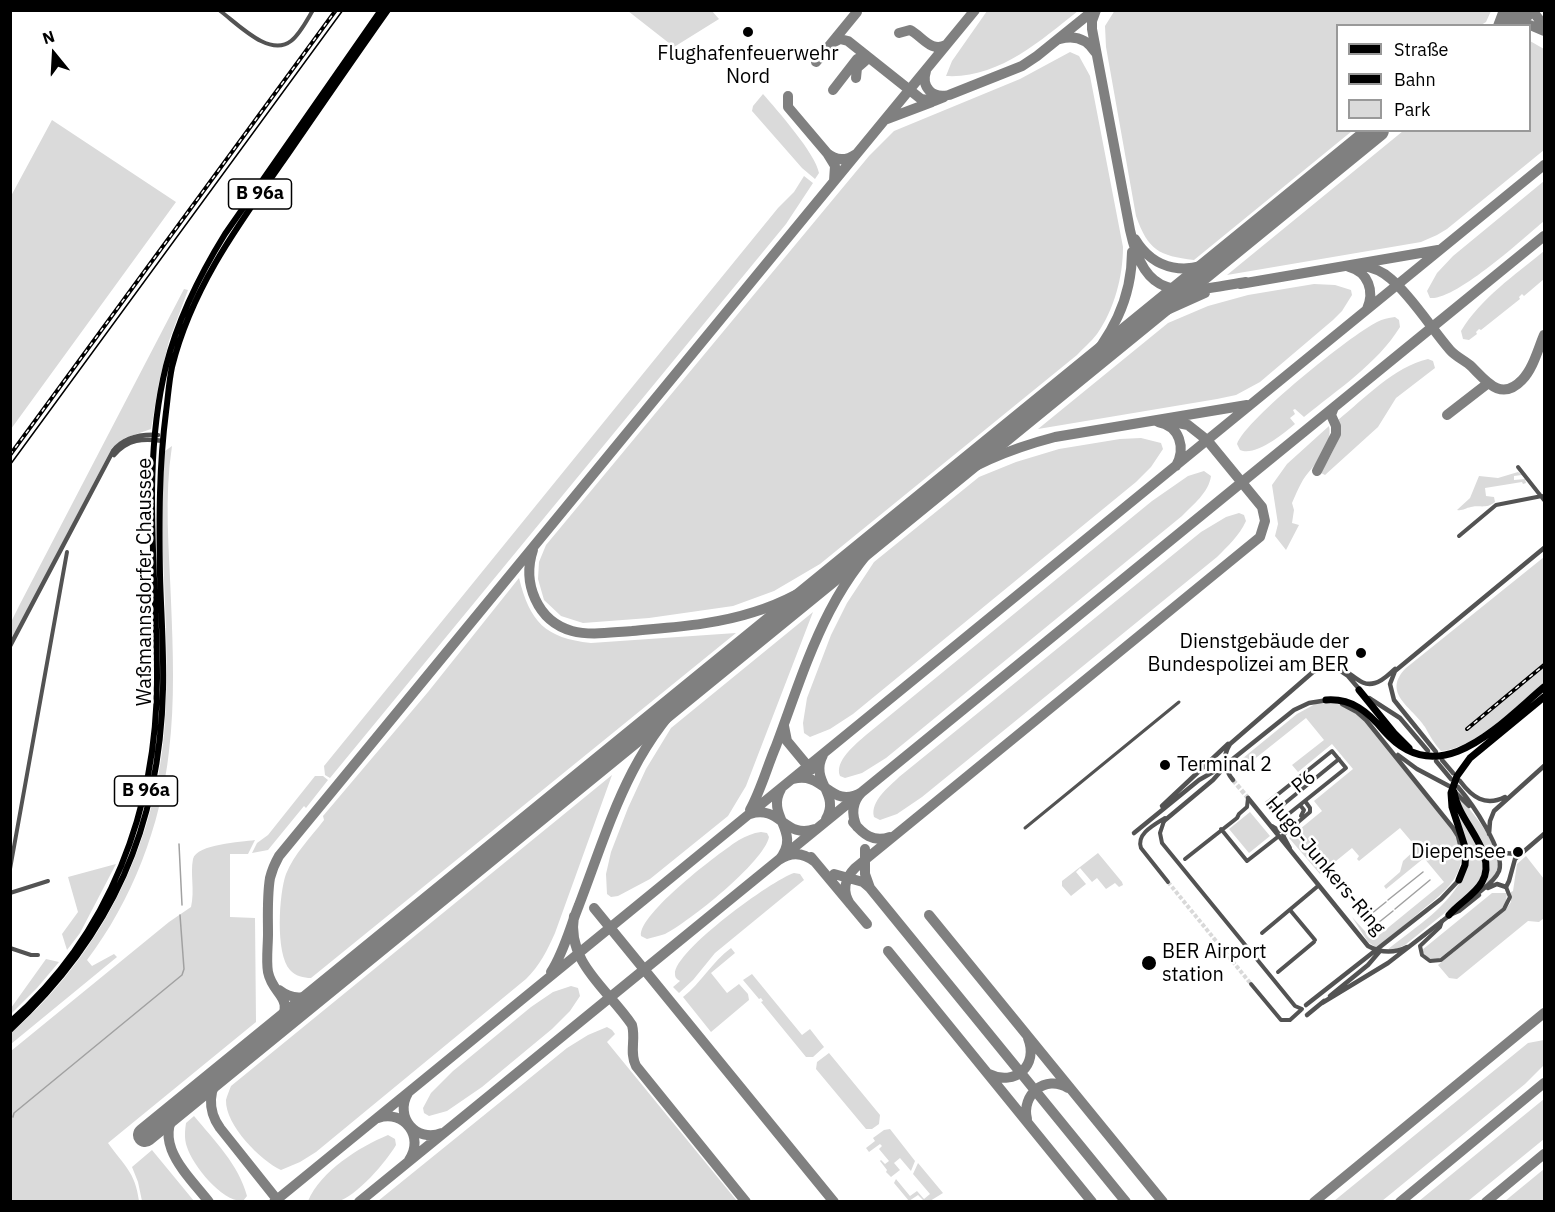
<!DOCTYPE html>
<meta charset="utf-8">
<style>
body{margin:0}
#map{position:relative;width:1555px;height:1212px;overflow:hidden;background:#fff;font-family:"IBM Plex Sans",sans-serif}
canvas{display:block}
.frame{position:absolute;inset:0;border:12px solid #000;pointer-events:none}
.legend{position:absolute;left:1336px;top:24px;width:195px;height:108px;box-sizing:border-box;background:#fff;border:2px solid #999;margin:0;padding:8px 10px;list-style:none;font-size:18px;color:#000}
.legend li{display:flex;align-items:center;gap:12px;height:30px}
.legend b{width:30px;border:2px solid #999}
.north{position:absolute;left:24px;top:24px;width:60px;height:60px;-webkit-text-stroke:4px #fff;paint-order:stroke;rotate:342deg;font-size:16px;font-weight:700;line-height:24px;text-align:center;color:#000}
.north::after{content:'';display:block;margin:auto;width:21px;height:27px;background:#000;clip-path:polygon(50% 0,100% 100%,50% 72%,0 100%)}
</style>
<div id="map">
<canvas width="1555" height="1212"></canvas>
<div class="frame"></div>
<ul class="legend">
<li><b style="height:8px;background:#000"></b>Straße</li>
<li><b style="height:8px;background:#000"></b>Bahn</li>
<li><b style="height:16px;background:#dadada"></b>Park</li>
</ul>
<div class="north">N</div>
</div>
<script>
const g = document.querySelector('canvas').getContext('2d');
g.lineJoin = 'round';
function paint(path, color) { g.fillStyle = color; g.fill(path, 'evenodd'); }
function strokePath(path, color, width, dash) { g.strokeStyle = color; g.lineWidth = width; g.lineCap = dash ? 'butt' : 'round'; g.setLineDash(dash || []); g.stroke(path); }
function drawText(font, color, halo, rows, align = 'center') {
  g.font = font + ' "IBM Plex Sans",sans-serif'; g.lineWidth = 5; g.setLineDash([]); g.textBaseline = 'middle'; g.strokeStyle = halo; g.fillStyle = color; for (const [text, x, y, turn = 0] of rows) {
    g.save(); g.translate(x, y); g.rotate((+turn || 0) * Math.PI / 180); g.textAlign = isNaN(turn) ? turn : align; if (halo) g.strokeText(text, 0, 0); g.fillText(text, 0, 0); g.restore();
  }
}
paint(new Path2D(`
 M1115,10H1491V11L1486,22L1481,25L1338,26V130L1352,131L1194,260C1159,256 1148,250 1136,216L1106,47L1105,26Z
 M628,11H712L719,19L674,47Z
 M987,11V10L1078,11C1040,41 998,79 946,76L952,61Z
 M1530,41L1544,49V150L1447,229L1437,235L1421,242L1227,275L1403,131L1530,130Z
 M1070,52L1079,56L1090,76L1123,247C1123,277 1114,310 1097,334C1091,342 1083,348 1077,355L820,564L774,591L733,606L649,618L583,623L561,616L544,600L538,579L539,562L546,545L869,156L894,131L1020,79Z
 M763,94C777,110 816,154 819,173L815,179L802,168L752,111L753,106Z
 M52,120L176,202L11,429V196Z
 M804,176L813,183L786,224L330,778L325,775L324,766C476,580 626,394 778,208L794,192Z
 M1544,181V221C1524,238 1455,301 1430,298L1427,291L1437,273L1453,256Z
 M1544,251V279L1524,296L1522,294L1519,297L1520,299L1481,330L1479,329L1476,332L1477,334L1469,340L1463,339L1461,331C1481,298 1515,275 1544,251Z
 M1314,284L1335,285L1351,290L1352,295L1342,311L1333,320L1260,382L1236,395L1217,399L1038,429L1168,323L1208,306L1248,295Z
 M184,289L188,290L169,341L159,382L151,429L125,438L112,448L11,641L10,624L20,604Z
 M1395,317L1399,320L1400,327C1377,364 1337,390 1304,417L1295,409L1293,410L1295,414L1290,418L1295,424C1283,434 1255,457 1240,450L1237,444C1246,419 1351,335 1377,322C1383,319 1388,318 1395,317Z
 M1428,359L1433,361L1435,368L1396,398L1378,427L1325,475L1321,473C1329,457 1344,438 1338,420C1365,398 1394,367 1428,359Z
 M1329,426C1333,442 1317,463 1308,473C1301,481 1296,494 1292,503L1294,510L1292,523L1299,525L1286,550L1275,536L1278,524L1272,485L1287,464Z
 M1141,438L1161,443L1163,449L1151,467L1136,482L853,714L830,729L810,737L804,733L803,723L807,698L831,635L847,603L874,562L979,477L1016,462L1059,449L1120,439Z
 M172,446C164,497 169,549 171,601C173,651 175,701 169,751C161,825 132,901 87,960L92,966L114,954L117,957L11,1044L10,1034C102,954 158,842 165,720C170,649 162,577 162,506C163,488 164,469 165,451Z
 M1204,471L1211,476C1209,492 1193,505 1182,516L886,758L862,773L845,778L840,776C834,761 856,744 866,735L1152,501L1188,476Z
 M1518,472L1522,475L1514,476V480L1525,479L1526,483L1523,484L1522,482L1485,488L1486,496L1494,497L1495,502C1487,509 1481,505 1471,507C1465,508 1463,511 1457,510L1470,498L1479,476L1498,478Z
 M1239,513L1244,515L1246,521C1239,536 1228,546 1217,557L922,797L897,814L880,820L874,817C870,801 889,787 899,777L1201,532L1226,517Z
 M1544,557V683C1517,705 1475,749 1441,751C1434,743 1430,736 1425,727C1412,707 1381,693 1406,668Z
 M519,578C530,622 545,638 591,643L736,633L311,978C304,978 295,976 290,970C275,954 279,893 286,874C294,854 311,837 324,820L323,816L428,692Z
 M813,612L746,786L728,816L650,879L618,896L611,897L607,894L606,874L611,852L628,808L646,769L671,728Z
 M1317,703L1338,704L1360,715L1452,829C1476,867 1449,889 1421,911C1407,923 1392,936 1377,948L1368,942L1352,917L1373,940L1444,882L1424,858L1386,889L1384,886L1400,872L1403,861L1417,848L1400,828L1359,861L1357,859L1359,856L1352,848L1320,874L1289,838L1322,811L1314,801L1353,769L1332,744L1298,772L1292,765L1324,740L1306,718L1237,773L1232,767L1297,714Z
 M612,775L555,933C547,951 540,965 526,979L316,1152L300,1162L281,1170C261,1161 225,1125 226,1100C227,1096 229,1091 231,1086Z
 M315,776H323L328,780L306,808L304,806L268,850L252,853L257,843L268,835Z
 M1459,797C1472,811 1500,845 1498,865C1498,875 1489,881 1482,887L1488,872V859L1460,805Z
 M1250,812L1270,836L1249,853L1229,829Z
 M1457,813L1483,854V876L1472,891L1405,945L1396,949L1387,950C1415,927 1451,906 1465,872Z
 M761,832L767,833L769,837C764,862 689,922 665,934C660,936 653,937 647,939L641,936C638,914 720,852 739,840C746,836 753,833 761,832Z
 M255,840L248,854H230V917L255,918L256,1022L108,1143C124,1166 135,1171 139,1201H11V1051L169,922L191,907C195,890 190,874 193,859C197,844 241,842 255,840Z
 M1098,853L1122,882L1123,885L1119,887L1115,883L1106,889L1097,878L1092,882L1080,868L1076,872L1086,884L1071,896L1062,886V881Z
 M1526,856L1544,879V918L1539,922L1528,921L1457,979L1449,978L1438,965L1506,909L1511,902V892L1513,891L1517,864Z
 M116,864L80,933L67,950L62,934L78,912L68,877Z
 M794,873L800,874L804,880L715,953L693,980L679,993L673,987L680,981C677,979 675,978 675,974C674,951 772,880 794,873Z
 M1492,893H1507L1506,902L1502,908L1439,959C1431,961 1425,957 1422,950Z
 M731,948L735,953L711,973L727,993L739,984L748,994L749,1000L711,1032L683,997C701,983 712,962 731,948Z
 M46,959L59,962L37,988L11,1014V1008Z
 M752,974L802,1035L810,1029L824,1047L813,1057H806L761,1002L763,1001L761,998L759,999L743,980Z
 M571,986L578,988L580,996L570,1011L552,1029L482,1087L447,1111L429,1116L424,1113L423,1108L431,1093L453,1071L531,1007L553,992Z
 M607,1027L612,1030L615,1034L607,1042L737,1201H378L567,1048L588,1035Z
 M1544,1040V1065L1525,1084L1382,1201H1334L1528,1043Z
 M829,1053L880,1115L879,1124L872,1129H866L816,1069L817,1062Z
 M1544,1099V1139L1468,1201H1419Z
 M194,1116C214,1140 239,1165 247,1196L243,1201C222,1202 193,1166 187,1147C184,1139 185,1130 186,1123Z
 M890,1129L915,1161L911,1171L900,1158L894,1163L900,1170L891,1177L886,1172L887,1170L880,1161L881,1160L885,1164L889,1161L879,1149L882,1146L880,1144L869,1152L866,1148L875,1141L873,1138L884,1130Z
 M388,1135L395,1139L396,1145C386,1162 357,1196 337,1202C329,1204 317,1202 308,1201C321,1171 359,1147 388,1135Z
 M152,1150L194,1201H142L138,1182L132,1167Z
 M918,1163L943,1193L930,1201H924L918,1195L909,1201L894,1183L896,1179L910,1196L917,1191L924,1199L930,1194L913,1174Z
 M1544,1169V1201H1505Z`), '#dadada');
strokePath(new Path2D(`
 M179,844L182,905
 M1388,900L1423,872
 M1395,909L1430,880
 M1366,918L1386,902
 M1373,927L1393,911
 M13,1117L14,1113L182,975L184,969L180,915
 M10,1131H11`), '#a1a1a1', 1.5);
strokePath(new Path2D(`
 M1096,10L1092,21V29L1130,230C1146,306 1185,292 1246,282
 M1532,10L1544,26
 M1498,26L1504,10
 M1505,26L1523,10
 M1513,26L1530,25L1544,31
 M899,33L910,30C922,36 931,53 946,45
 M1060,39C1075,35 1087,39 1095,52
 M832,43L840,39L848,41L921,99L934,101L944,97
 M816,62L857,12
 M926,71C921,87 932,99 949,95L1022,66L1037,56L1094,10
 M856,78L857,68L865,61
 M833,90L857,59L863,57L870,59
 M788,96V107L827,153
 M887,119L932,102
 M834,181L835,166L827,153C836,161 846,161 856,154
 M1135,239C1155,272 1188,275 1219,259
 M1362,266C1373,267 1382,271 1391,279C1413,298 1431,328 1450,350C1456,357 1466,361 1472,367C1486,381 1501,402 1522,380C1533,369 1538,349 1544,335
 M1349,267C1368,272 1375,291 1367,309
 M1196,278L1195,285L1202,289
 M1240,284L1438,250
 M1121,339L1156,315L1205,293
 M1080,373C1111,337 1132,300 1132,252
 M1447,415L1487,384
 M1158,422C1180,426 1186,448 1176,466
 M1317,471L1336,434V426L1331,415L1334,407
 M938,489C973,463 1013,448 1055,437L1247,405
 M533,550C522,583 537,621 572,631C591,636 613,632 632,631C673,627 714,625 754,612C785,603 813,586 840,569
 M784,726L787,741L811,770
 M823,755C809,782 841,793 826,819
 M793,779C824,770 831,811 862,792C852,802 851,814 857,827
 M781,789C765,817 803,831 779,860C792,851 804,853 815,862
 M750,810C761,790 767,767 776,746C808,660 827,587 897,522
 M750,814C780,804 785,840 815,829
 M853,822C863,834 873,843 890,837
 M811,857L867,924
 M834,874L863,882L870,888L865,874V849
 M870,888L1126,1202
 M850,904C842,891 845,878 855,868L1260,537L1265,521L1262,507L1207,440L1188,425L1163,420
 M594,908L834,1202
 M929,915L1163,1202
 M574,916C566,963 609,990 632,1025C636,1040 629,1052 636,1066L746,1202
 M888,951L1092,1202
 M551,972C564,952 570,927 579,905C611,821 629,750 696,686
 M279,990C292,1000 305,999 319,993
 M278,1027C296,995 273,997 268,972C266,960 268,946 268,934C268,916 267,896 270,878C272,870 275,863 279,856L975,10
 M223,1072C208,1088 207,1110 220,1128L279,1202
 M989,1074C1015,1087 1039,1065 1028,1038
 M408,1093C394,1117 416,1143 442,1133
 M181,1106C148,1140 188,1175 209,1202
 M378,1118C404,1109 425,1137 409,1160
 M1027,1119C1021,1095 1045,1074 1068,1088
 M274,1202L1544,165
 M359,1202L1544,236
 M1314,1202L1544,1013
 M1400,1202L1544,1083
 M1486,1202L1544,1154`), '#808080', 10);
strokePath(new Path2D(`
 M1506,26L1524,10
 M145,1135L1377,130`), '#808080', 24);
strokePath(new Path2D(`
 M1168,882L1251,984`), '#d9d9d9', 4, [4, 2]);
strokePath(new Path2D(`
 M1233,780L1248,798`), '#d9d9d9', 4.5, [4.5, 2]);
strokePath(new Path2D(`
 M1025,828L1179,702`), '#535353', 3);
strokePath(new Path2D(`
 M219,10C237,23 269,58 291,41C300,34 307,20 313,10
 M1518,467L1544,500
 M1459,536L1496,505L1542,496
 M1332,751L1346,768L1281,820L1267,803Z
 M1300,805L1304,810L1301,816
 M1274,812L1339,759
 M1165,818C1154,825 1136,834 1141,848L1168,882
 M1164,821L1160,833L1162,843L1295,1006L1302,1009
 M1272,826L1280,831L1286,829
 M1221,829L1247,861L1279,836
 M1290,848L1283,835L1310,812V808L1305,801
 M1185,859L1237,818L1239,814L1247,807L1248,798
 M10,869L67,552
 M10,893L48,881
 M1290,910L1315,940
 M1442,921L1440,927L1420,946L1422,955L1430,961L1441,960L1504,909L1510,897L1506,887
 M1262,933L1318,886
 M10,948L31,955H38
 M1278,972L1314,942
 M1251,984L1281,1020H1290L1301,1010`), '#535353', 4);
strokePath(new Path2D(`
 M114,455C128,439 143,438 163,441
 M10,646L113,451C124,437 141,434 158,435
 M1336,668L1348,676L1360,690
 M1369,698L1400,718L1428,751
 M1342,704L1357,712L1366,720L1453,828L1458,836L1463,857
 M1436,752L1394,700L1390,684L1395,671L1544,548
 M1398,755L1417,769L1449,786
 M1442,760L1453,773
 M1436,761L1451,779
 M1233,780C1224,769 1222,757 1230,744L1313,672C1347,653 1353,690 1375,683C1383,681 1389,674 1395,669
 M1460,781C1472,797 1485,807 1505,797
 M1458,787C1471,802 1506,852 1499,871C1495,881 1484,888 1476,895
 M1457,794L1469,806
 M1248,798L1368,946C1381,953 1393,954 1407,947
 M1162,806L1228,744
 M1164,821L1213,780L1229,762L1294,710L1309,703L1328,700
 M1134,833L1199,780L1227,764
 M1489,834L1490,821L1494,811L1544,766
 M1498,850L1504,853L1518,854
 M1488,888L1497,884L1506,887L1509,881L1515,859L1544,834
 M1452,914L1459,911L1479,895
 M1330,996L1368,965L1380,951
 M1322,1003L1388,963L1450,915
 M1306,1005L1441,899L1459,880
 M1307,1015L1324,1001`), '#535353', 4.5);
strokePath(new Path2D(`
 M10,1022C110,935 157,808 157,678C157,574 141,468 166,366C178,318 199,276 225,234L381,10
 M10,1030C112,936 160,826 163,689C164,651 161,613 160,575C159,520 159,466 166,412C168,397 169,381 172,367C192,286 241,221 288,154C321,106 354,58 388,10`), '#000', 6);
strokePath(new Path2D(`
 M1359,690L1394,733L1409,748
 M1326,700C1352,698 1368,712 1384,731C1439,794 1500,724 1544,687
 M1459,880L1465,865L1466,850L1452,807L1451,793L1457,776L1470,758L1544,697
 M1449,915C1459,903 1475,895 1482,882C1499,853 1458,822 1454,792`), '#000', 7);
strokePath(new Path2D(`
 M10,465L343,10`), '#000', 1.5);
const rail = new Path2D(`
 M10,455L336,10
 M1467,729L1544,665`);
strokePath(rail, '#000', 4);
strokePath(rail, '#fff', 1.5, [4.5]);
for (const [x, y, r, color] of [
 [748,32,6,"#000"],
 [1361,653,6,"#000"],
 [1165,765,6,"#000"],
 [1518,852,6,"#000"],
 [1149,963,8,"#000"]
]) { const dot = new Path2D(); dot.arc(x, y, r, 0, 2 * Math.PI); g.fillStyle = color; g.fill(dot); strokePath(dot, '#fff', 2); }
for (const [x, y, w] of [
 [260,194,63],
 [146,791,63]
]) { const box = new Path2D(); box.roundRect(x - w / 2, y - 15, w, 30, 4.5); g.fillStyle = '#fff'; g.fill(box); strokePath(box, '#000', 1.5); }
drawText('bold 18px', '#000', null, [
 ["B 96a",260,194],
 ["B 96a",146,791]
]);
drawText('20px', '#000', '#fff', [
 ["Flughafenfeuerwehr",748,54,"center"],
 ["Nord",748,77,"center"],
 ["Dienstgebäude der",1349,642],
 ["Bundespolizei am BER",1349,665],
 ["Terminal 2",1177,765,"left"],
 ["Diepensee",1506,852],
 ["BER Airport",1162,952,"left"],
 ["station",1162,975,"left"]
], 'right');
drawText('20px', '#000', '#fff', [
 ["Waßmannsdorfer Chaussee",145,582,-90],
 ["P6",1304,782,-39],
 ["Hugo-Junkers-Ring",1325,866,50]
]);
</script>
